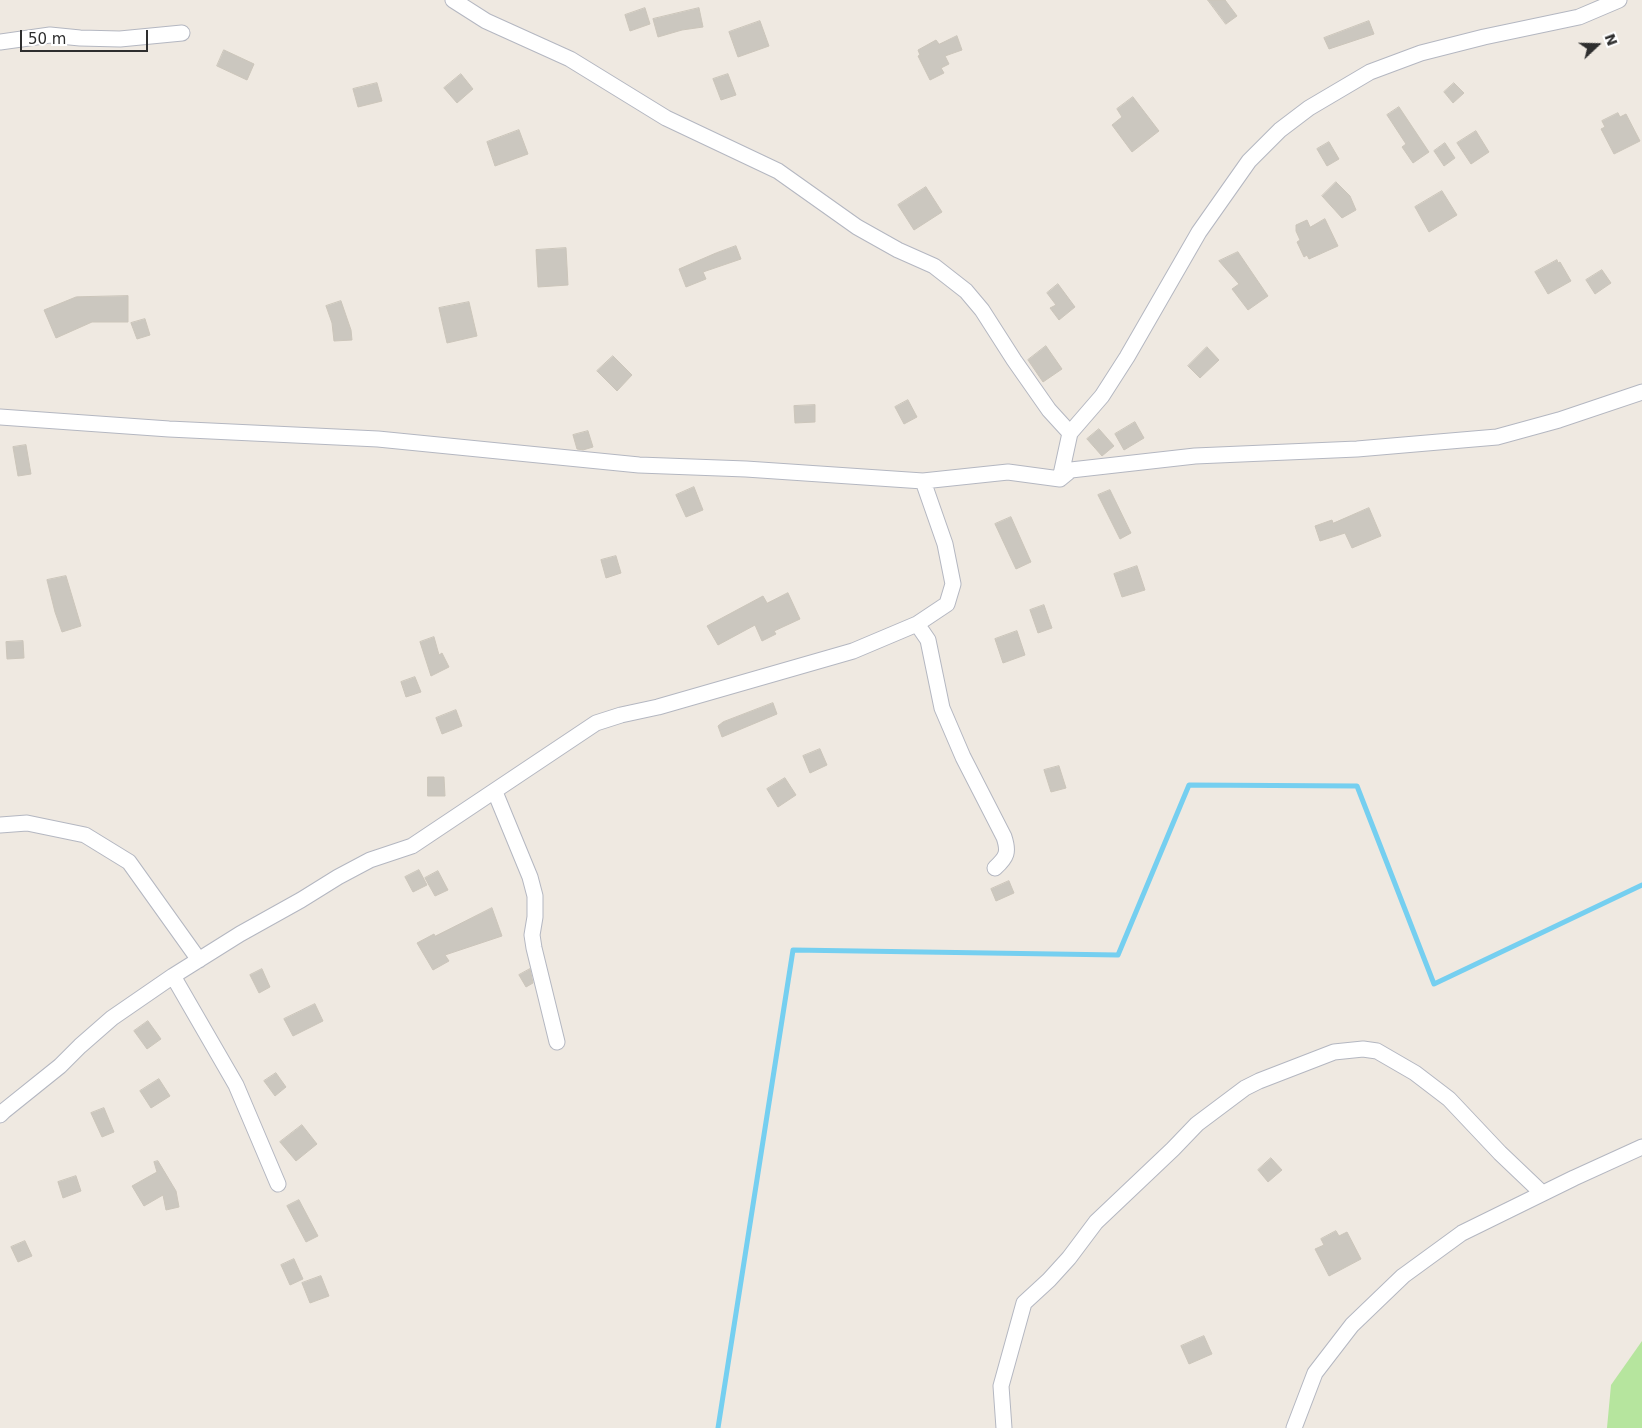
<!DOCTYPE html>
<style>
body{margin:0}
#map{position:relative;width:1642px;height:1428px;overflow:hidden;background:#efe9e1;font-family:"DejaVu Sans",sans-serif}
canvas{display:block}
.north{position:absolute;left:1572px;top:20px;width:50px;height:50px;-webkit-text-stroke:4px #fff;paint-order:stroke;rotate:69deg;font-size:14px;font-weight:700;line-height:20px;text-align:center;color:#2e2e2e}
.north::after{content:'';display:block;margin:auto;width:18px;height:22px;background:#2e2e2e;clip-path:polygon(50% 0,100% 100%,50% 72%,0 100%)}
.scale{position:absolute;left:20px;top:30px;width:128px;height:22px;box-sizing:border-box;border:2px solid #2e2e2e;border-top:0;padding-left:6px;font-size:15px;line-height:18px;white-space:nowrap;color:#2e2e2e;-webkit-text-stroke:4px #fff;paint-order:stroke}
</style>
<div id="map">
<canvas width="1642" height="1428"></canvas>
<div class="north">N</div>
<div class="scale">50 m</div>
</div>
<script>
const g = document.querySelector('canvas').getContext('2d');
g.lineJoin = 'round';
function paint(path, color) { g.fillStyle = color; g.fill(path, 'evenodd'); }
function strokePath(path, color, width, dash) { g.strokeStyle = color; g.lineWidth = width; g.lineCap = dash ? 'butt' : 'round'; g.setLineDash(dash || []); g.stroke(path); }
paint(new Path2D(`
 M1642,1341V1428H1607L1611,1385Z`), '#b6e59e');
strokePath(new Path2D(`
 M718,1428L793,950L1118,955L1189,785L1357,786L1434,984L1642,885`), '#75cff0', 5);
const building = new Path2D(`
 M1208,0H1225L1237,16L1226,24Z
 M645,8L650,24L630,31L625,15Z
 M699,8L703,27L682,30L658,37L653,19Z
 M760,21L769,46L738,57L729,32Z
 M1369,21L1374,34L1329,49L1324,38Z
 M957,36L962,50L945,56L949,64L941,68L944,73L930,80L918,56L920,55L918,50L936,40L939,44Z
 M224,50L254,64L247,80L217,66Z
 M461,74L473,89L457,103L444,88Z
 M728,74L736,95L721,100L713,79Z
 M377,83L382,101L358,107L353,89Z
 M1454,83L1464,93L1453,103L1444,92Z
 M1133,97L1159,131L1132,152L1112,125L1122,117L1117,109Z
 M1399,107L1429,152L1413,163L1402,147L1406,144L1387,115Z
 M1618,113L1620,117L1626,114L1640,141L1614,154L1601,129L1605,127L1602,121Z
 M519,130L528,154L495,166L487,142Z
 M1476,131L1489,152L1471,164L1457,143Z
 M1329,142L1339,159L1327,166L1317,149Z
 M1445,143L1455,158L1444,166L1434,151Z
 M1336,182L1350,196L1356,210L1342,218L1322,196Z
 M926,187L942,212L914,230L898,205Z
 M1442,191L1457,215L1429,232L1415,207Z
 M1325,219L1338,246L1309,259L1307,255L1304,257L1297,242L1300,240L1296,231V225L1307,220L1310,227Z
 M736,246L741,259L703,272L706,279L686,287L679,269L716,253Z
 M566,248L568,285L538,287L536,250Z
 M1238,252L1268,296L1248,310L1232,289L1239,284L1219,261Z
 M1557,260L1558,263L1560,262L1571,281L1548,294L1535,272Z
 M1602,270L1611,283L1595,294L1586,280Z
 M1058,284L1075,307L1059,320L1050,308L1056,305L1047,293Z
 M128,296V322H92L56,338L44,310L76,297Z
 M341,301L351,330L352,340L334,341L332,323L326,306Z
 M469,302L477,336L447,343L439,308Z
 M145,319L150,335L137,339L131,323Z
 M1046,346L1062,369L1043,382L1028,360Z
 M1207,347L1219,360L1200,378L1188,366Z
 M613,356L632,375L617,391L597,371Z
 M908,400L917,417L904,424L895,407Z
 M815,405V422L795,423L794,406Z
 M1135,422L1144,438L1124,450L1115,434Z
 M1099,429L1114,446L1102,456L1087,439Z
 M588,431L593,447L583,450L577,449L573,435Z
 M26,445L31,474L18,476L13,447Z
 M694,487L703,510L686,517L676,495Z
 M1110,490L1131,533L1120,539L1098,495Z
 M1369,508L1381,536L1352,548L1345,533L1320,541L1315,526L1332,520L1333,523Z
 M1011,517L1031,562L1016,569L995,524Z
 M616,556L621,573L606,578L601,560Z
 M1137,566L1145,590L1122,597L1114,574Z
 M66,576L81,626L62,632L55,612L47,580Z
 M788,593L800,619L774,631L776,634L762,641L755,625L718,645L707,626L763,596L767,603Z
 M1044,605L1052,628L1038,633L1030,610Z
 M1017,631L1025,655L1003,663L995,639Z
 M434,637L439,655L442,653L449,667L431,676L420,642Z
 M23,641L24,658L7,659L6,642Z
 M415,677L421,692L406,697L401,682Z
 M773,703L777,714L722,737L718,726L723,722Z
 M456,710L462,726L442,734L436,718Z
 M820,749L827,765L810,773L803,756Z
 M1059,766L1066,788L1051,792L1044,770Z
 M428,777H444L445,796H428Z
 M785,778L796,795L778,807L767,789Z
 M419,870L427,885L413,892L405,877Z
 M438,871L448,890L435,896L425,878Z
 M1009,881L1014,893L996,901L991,889Z
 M492,908L502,936L445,955L449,961L433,970L417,943L434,934L435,936Z
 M262,969L270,987L259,993L250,975Z
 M530,969L533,983L526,987L519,975Z
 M315,1004L323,1021L293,1036L284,1019Z
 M148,1021L161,1039L147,1049L134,1031Z
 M276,1073L286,1087L275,1096L264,1081Z
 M159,1079L170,1096L151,1108L140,1091Z
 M104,1108L114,1132L102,1137L91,1113Z
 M302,1125L317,1144L296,1161L280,1142Z
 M1271,1158L1282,1170L1268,1182L1258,1170Z
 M158,1161L176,1191L179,1207L166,1210L163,1195L144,1206L132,1186L157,1172L154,1162Z
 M76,1176L81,1191L63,1198L58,1182Z
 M299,1200L318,1236L306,1242L287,1206Z
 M1336,1231L1339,1236L1347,1232L1361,1259L1329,1276L1315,1249L1324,1245L1321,1239Z
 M25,1241L32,1256L18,1262L11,1247Z
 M294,1259L303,1279L290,1285L281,1265Z
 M321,1276L329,1296L310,1303L302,1283Z
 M1204,1336L1212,1354L1189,1364L1181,1346Z`);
paint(building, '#cbc7bf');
strokePath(building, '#cbc5ba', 1);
const street = new Path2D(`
 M453,0L486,21L570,59L666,118L778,171L857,227L898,250L934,266L966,291L982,310L1014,360L1049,410L1070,433
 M0,42L50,35L80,38L120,39L182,33
 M0,417L169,429L378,439L639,465L746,469L923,481L1008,472L1060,479L1071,470L1195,456L1357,449L1497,437L1559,420L1642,392
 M1060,479L1070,433L1102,396L1127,357L1199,232L1249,161L1280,130L1309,108L1370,72L1421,53L1484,37L1579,17L1619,0
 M917,624L928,640L942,708L963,757L1004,837C1009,852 1007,857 995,868
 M495,792L530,877L535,896V917L532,935L534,948L557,1042
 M0,825L27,823L85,835L129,862L199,960
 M173,976L236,1085L278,1184
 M0,1115L4,1111L60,1066L80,1046L112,1018L173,976L240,934L301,900L338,877L370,860L412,846L596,723L621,715L658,707L853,651L917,624L947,604L953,584L945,544L923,481
 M1004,1428L1001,1386L1024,1303L1049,1280L1069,1258L1096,1222L1173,1149L1197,1124L1245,1088L1259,1081L1334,1052L1363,1049L1377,1051L1415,1073L1449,1099L1500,1153L1542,1193
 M1294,1428L1315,1373L1352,1325L1403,1276L1462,1233L1574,1178L1642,1147`);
strokePath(street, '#b4b7c1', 17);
strokePath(street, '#fff', 15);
</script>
